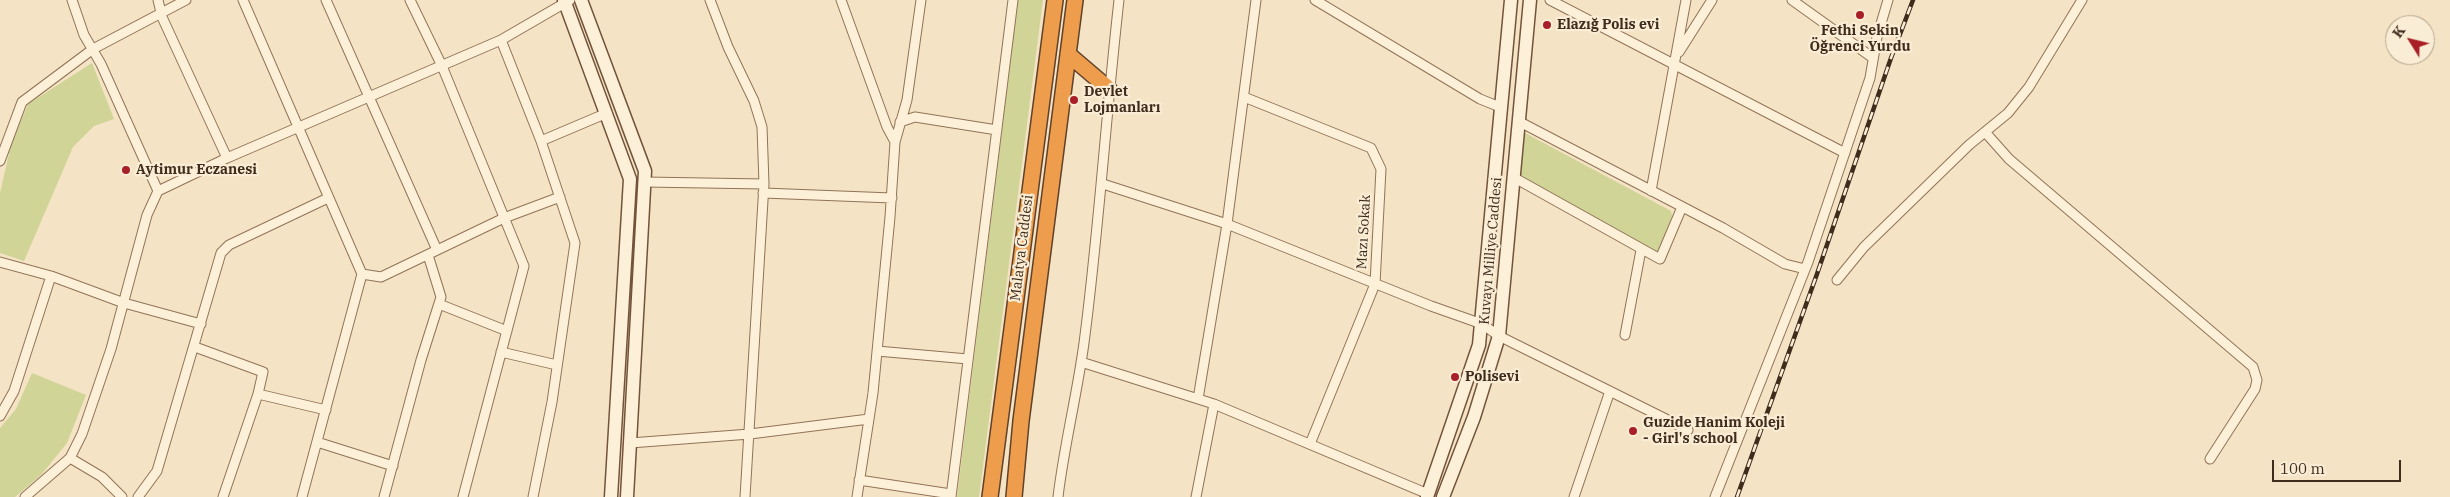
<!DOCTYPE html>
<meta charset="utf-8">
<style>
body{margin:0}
#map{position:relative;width:2450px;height:497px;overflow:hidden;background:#f4e3c4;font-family:"IBM Plex Serif",serif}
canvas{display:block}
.north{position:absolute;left:2385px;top:15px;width:50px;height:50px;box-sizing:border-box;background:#faedd5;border:1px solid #b0a08b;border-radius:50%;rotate:306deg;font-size:14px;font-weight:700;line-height:20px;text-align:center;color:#402c1d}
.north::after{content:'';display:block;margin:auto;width:18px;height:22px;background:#a91f28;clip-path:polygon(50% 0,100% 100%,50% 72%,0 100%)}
.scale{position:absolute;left:2272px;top:460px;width:129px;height:22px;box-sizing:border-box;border:2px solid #402c1d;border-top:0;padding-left:6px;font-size:15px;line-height:18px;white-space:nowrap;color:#402c1d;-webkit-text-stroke:4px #faedd5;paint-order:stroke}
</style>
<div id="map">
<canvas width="2450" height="497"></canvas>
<div class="north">K</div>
<div class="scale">100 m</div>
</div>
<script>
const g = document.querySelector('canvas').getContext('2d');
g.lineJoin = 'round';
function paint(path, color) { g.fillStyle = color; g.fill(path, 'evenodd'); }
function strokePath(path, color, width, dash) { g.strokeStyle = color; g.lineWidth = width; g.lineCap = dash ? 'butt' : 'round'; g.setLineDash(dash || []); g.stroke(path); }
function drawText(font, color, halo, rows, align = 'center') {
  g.font = font + ' "IBM Plex Serif",serif'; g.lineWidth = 4.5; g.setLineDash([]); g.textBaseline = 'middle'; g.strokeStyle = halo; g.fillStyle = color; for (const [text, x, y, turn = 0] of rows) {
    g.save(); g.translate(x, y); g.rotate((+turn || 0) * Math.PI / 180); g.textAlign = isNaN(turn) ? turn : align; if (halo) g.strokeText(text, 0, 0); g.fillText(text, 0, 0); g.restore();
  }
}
paint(new Path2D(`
 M1018,0H1043L979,497H957Z
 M92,63L114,119L94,126L73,147L24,261L0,253V193L11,145L28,104Z
 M1525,133L1671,211L1672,216L1658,251L1654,252L1529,181L1520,174Z
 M32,373L86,395L67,443L41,475L15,497H0V428L16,409Z`), '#d0d496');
const street = new Path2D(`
 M72,0L84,35L101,64L158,191
 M158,0L162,17L227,158
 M243,0L362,274L302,497
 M326,0L437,250
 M410,0L442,66L524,266L463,497
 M710,0L728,47L754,101L762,127L764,184L745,497
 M841,0L887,127L895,142
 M1315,0L1480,99L1500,107
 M1550,0L1845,153
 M1792,0L1873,58
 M501,40L541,141L575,243L552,402L533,497
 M1679,52L1712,0
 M1244,97L1371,148L1381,169L1375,284L1310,444
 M1518,121L1723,228L1785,264L1805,269
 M900,122L915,117L997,130
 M1985,132L2009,159L2253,367L2257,380L2255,389L2210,459
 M541,141L607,113
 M0,161L22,102L93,49L186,0
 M1513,177L1660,259L1682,207
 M645,182L764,184
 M1103,184L1227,224L1431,306L1482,324L1499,336L1688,430
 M1651,191L1686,0
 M763,193L892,198
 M0,262L51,276L124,303L201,324
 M362,274L381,277L504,218L560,197
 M1837,280L1864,247L1969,145L2008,113L2029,87L2082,0
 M439,304L507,331
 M1625,335L1641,250
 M195,347L263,372L258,394L326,410
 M877,351L968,359
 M501,352L557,365
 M1081,362L1214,404L1428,494
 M1198,399L1227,224L1256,0
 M0,416L14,391L51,276
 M317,442L393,466
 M630,443L750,434L869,419
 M70,458L102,477L122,497
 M859,480L951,494
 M25,497L70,458L82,434L111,349L147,215L158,191L227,158L501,40L570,0
 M138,497L157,471L221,253L229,245L328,198
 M223,497L258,394
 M384,497L421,360L441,297L428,255
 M857,497L873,393L890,217L895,142L907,100L921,0
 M951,497L1013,0
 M1058,497C1064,446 1077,395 1084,343C1099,229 1106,114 1119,0
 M1196,497L1214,404
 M1574,497L1610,391
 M1715,497L1808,262L1870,78L1877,37L1888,0`);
const secondary = new Path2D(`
 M564,0L630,179L611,497
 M581,0L645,171L627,497
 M1427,497L1479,345L1511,0
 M1443,497L1474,417L1499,336L1530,0`);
const highway = new Path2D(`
 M1068,54L1109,89
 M990,497L1055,0
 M1014,497L1021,421L1075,0`);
strokePath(street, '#917357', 11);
strokePath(secondary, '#73543a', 15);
strokePath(highway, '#5f412c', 18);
strokePath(street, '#fdf0d9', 9);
strokePath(secondary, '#fdf0d9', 12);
strokePath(highway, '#ed9d4b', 15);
const rail = new Path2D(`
 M1737,497L1817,274L1891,58L1913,0`);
strokePath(rail, '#402c1d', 4.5);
strokePath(rail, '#faedd5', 2.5, [8]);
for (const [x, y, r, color] of [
 [1860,15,5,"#a91f28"],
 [1547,25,5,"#a91f28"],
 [1074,100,5,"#a91f28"],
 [126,170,5,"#a91f28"],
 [1455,377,5,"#a91f28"],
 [1633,431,5,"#a91f28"]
]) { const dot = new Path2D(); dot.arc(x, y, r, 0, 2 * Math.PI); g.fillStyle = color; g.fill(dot); strokePath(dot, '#faedd5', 2); }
drawText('bold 14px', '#402c1d', '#faedd5', [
 ["Elazığ Polis evi",1557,25],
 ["Fethi Sekin",1860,31,"center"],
 ["Öğrenci Yurdu",1860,47,"center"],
 ["Devlet",1084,92],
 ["Lojmanları",1084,108],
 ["Aytimur Eczanesi",136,170],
 ["Polisevi",1465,377],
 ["Guzide Hanim Koleji",1643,423],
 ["- Girl's school",1643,439]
], 'left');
drawText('14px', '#402c1d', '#faedd5', [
 ["Mazı Sokak",1364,232,-87],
 ["Malatya Caddesi",1022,248,-83],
 ["Kuvayı Milliye Caddesi",1491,251,-85]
]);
</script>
